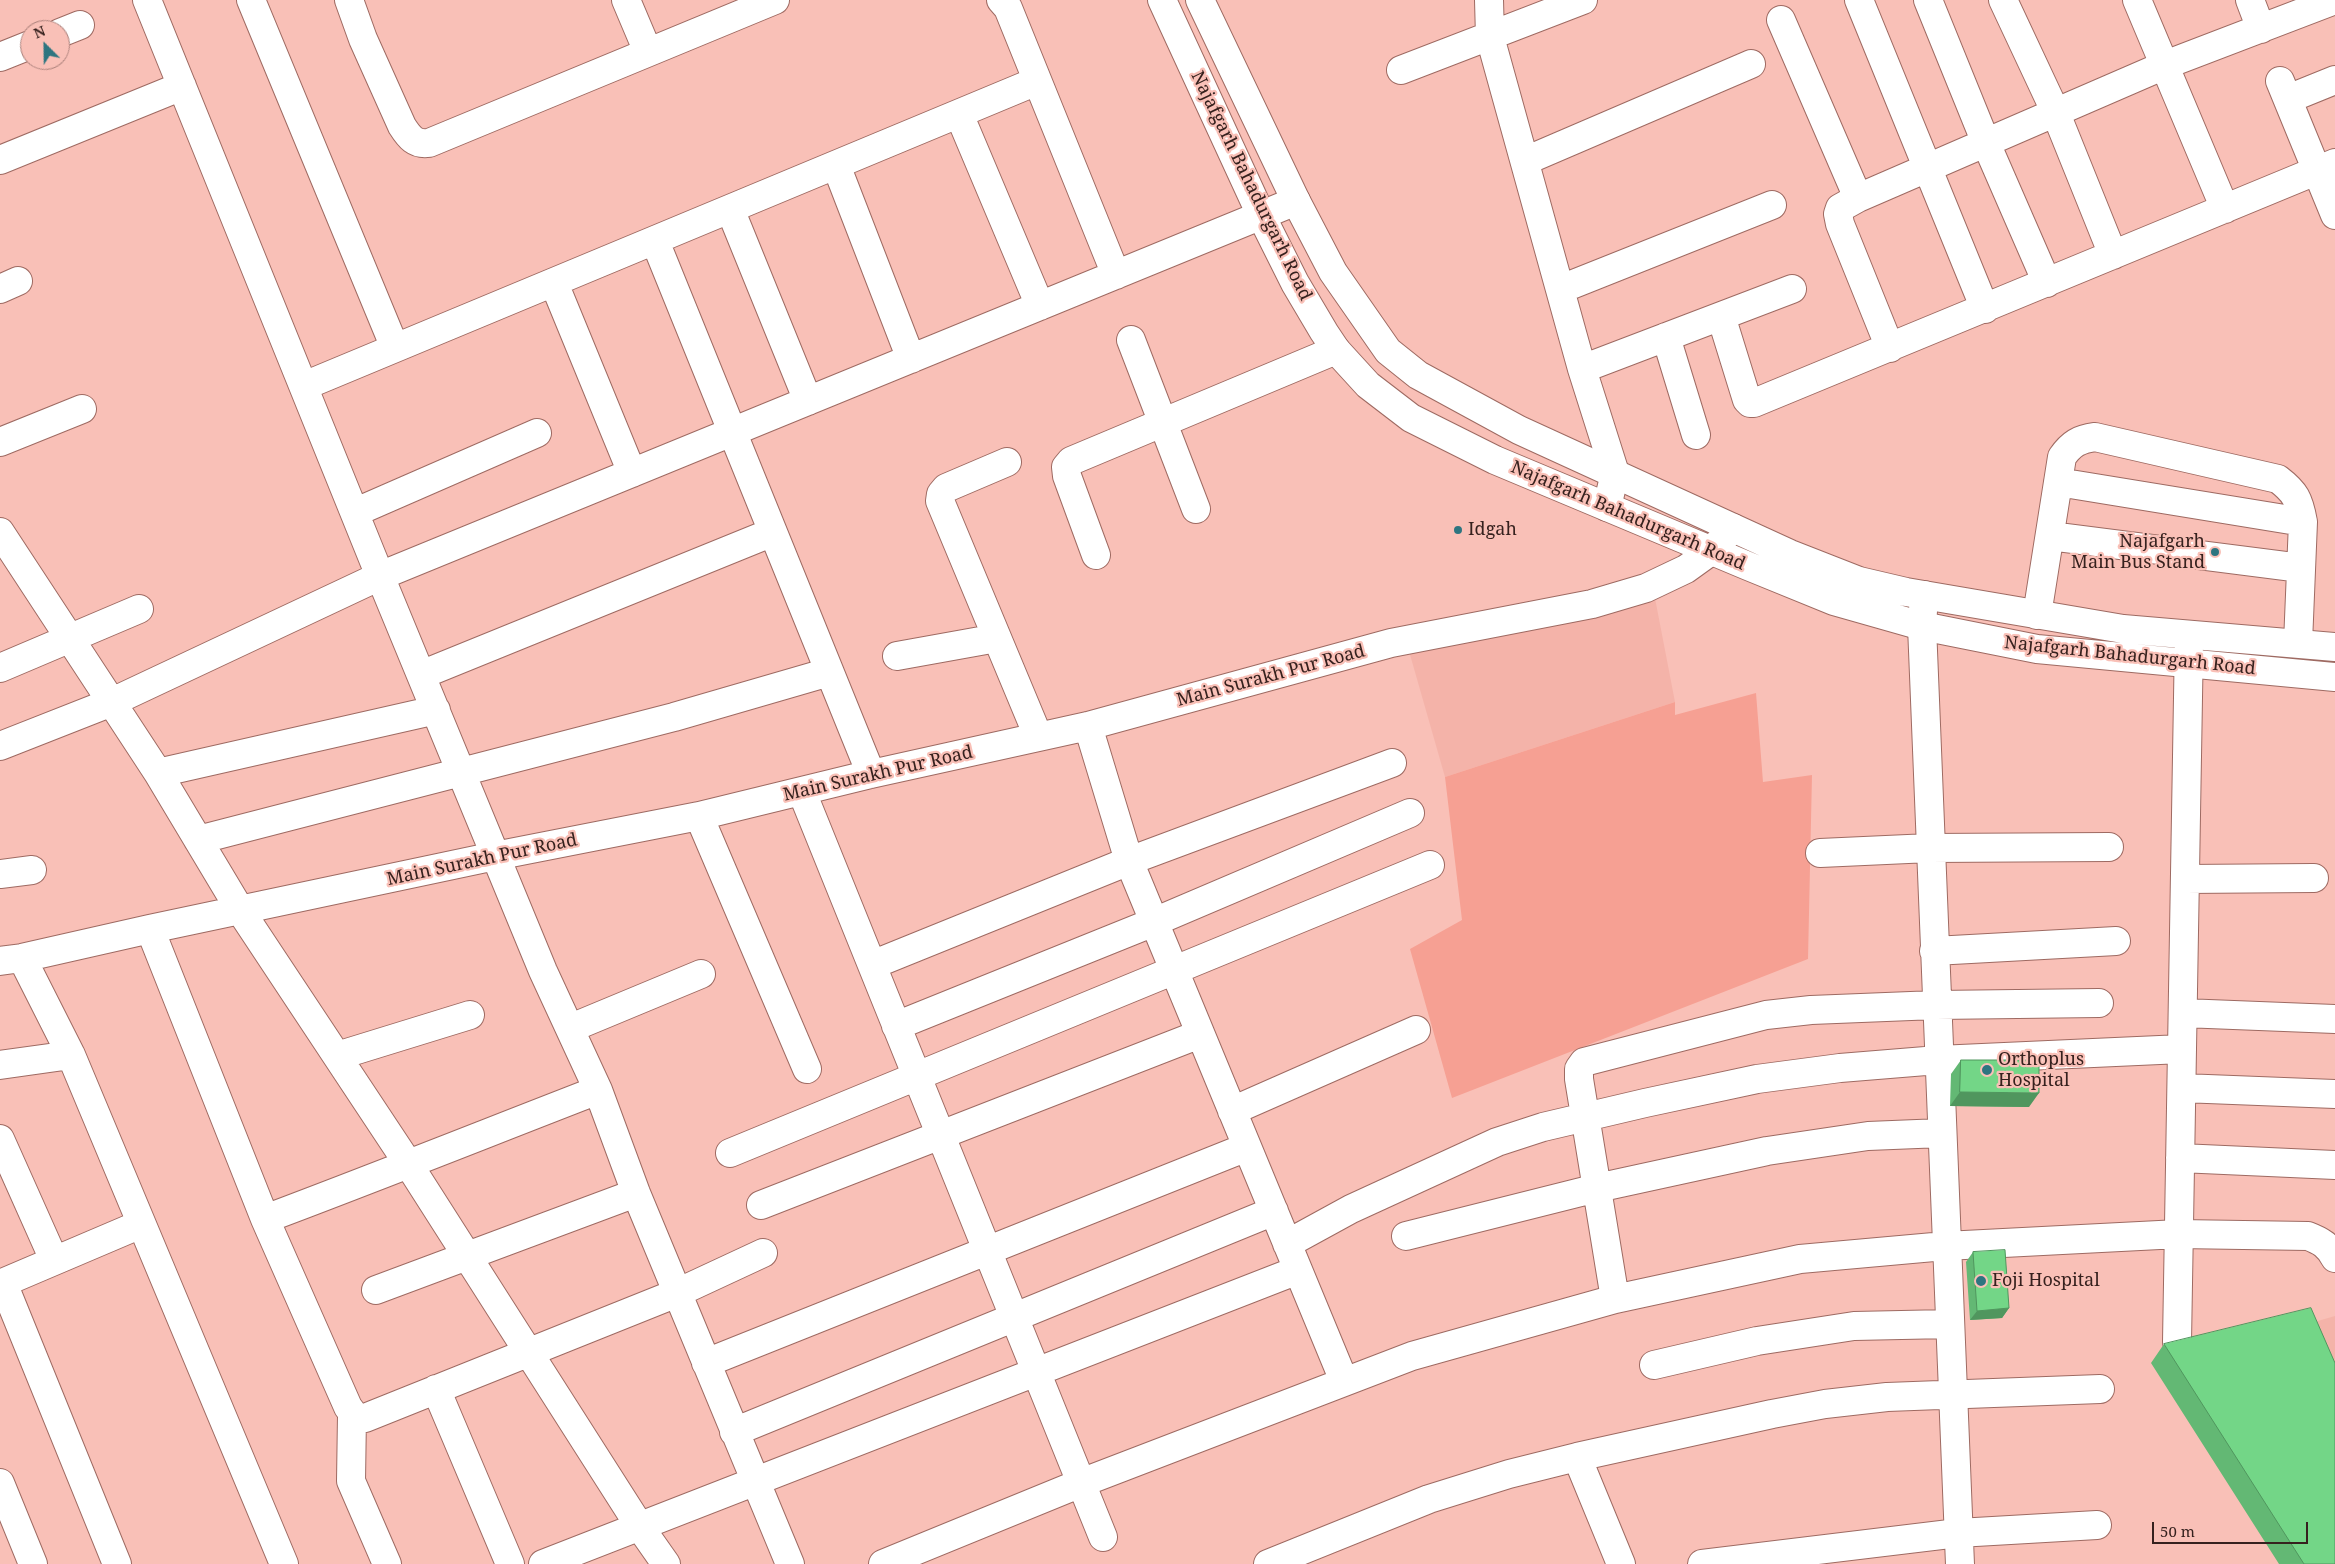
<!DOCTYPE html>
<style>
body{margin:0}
#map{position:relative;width:2335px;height:1564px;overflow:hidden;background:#f9c0b7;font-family:"Noto Serif",serif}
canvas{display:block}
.north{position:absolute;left:20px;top:20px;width:50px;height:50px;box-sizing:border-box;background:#f9c0b7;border:1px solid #ab807a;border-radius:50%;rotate:337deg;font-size:14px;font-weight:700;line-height:20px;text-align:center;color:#36211e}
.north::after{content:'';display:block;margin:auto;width:18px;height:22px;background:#2e7580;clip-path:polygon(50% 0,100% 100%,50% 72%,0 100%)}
.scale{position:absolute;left:2152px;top:1522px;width:156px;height:22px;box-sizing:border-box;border:2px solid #36211e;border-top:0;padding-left:6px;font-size:15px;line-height:18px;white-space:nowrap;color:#36211e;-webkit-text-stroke:4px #f9c0b7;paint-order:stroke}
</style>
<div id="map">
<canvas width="2335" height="1564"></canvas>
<div class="north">N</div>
<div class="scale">50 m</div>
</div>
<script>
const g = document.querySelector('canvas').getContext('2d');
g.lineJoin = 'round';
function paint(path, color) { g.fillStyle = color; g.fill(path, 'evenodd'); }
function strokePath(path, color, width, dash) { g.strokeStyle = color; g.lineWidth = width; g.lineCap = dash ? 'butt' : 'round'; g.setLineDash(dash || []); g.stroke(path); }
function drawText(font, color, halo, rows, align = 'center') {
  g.font = font + ' "Noto Serif",serif'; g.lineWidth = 4.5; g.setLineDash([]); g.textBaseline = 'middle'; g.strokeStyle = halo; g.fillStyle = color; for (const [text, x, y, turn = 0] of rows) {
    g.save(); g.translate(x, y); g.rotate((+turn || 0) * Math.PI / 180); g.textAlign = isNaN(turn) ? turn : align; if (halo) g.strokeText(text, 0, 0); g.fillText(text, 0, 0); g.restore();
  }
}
paint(new Path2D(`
 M1654,593L1675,702L1445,777L1409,651Z
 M2335,1316V1412L2297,1327Z`), '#f4b3a9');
paint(new Path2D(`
 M1756,693L1763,782L1812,775L1808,959L1452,1098L1410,949L1462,920L1445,777L1675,702V715Z`), '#f6a093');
const minor = new Path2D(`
 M147,0L380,576L543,971L598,1090L636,1193L790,1564
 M251,0L395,348
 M349,0L363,39L402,126C409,137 415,145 429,143L775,0
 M626,0L648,52
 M1001,0L1008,8L1116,275
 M1489,0L1490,37L1582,369L1615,473L1607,507
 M1859,0L1985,309
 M1928,0L1986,143L2047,283
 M2003,0L2055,111L2113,255
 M2137,0L2225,209
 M2250,0L2261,29
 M1781,20L1858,198
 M60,33L80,25
 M0,57L30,45
 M1401,70L1583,0
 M2280,81L2335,215
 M2288,99L2335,80
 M959,114L1040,306
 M0,160L182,86
 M1525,161L1751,64
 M836,165L911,359
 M730,209L808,401
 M655,241L871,774
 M554,283L632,473
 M0,289L18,281
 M1561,289L1772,205
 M1721,316L1747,400L1750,403H1754L2335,163
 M1666,337L1696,435
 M1131,340L1196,509
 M1890,348L1840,224L1838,214L1840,208L1858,198L2165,65L2335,0
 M1582,369L1792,289
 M304,386L1037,81
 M0,442L82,409
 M1007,462L946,488L941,494L940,501L1038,736
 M2058,482L2303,522
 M356,512L537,433
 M0,532L158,773L240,910L409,1165L640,1527L666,1564
 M2050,536L2301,568
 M1096,555L1067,476L1066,467L1071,461L1336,350
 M1924,595L1922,626L1960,1564
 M2037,615L2062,457C2071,444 2079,439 2095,437L2278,479C2295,492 2299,499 2303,522L2298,643
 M897,656L997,638
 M0,668L139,609
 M421,675L773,532
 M1088,726L1129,861L1344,1381
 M0,746L112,702L380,576L1296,201
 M158,773L436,710
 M802,792L1103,1537
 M699,816L807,1069
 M198,840L674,717L829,672
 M1820,853L1930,848L2109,847
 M0,874L32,870
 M2185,879L2314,878
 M150,929L265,1219L348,1407L357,1419L365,1418L677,1293L763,1253
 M1934,951L2116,941
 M22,958L71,1055L284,1564
 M0,961L22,958L150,929L495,856L699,816L871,774L1088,726L1391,643L1592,604L1646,588L1686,569L1711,551L1733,528
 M872,965L1129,861L1392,763
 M2183,1013L2335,1019
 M896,1026L1154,922L1410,813
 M571,1028L701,974
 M337,1056L470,1015
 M0,1065L71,1055
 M2182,1088L2335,1094
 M1232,1111L1416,1030
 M0,1139L54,1260
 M730,1153L1430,865
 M2180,1158L2335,1165
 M761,1205L1200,1034
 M265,1219C377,1177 487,1133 598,1090
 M1406,1236L1597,1188L1767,1151L1868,1136L1942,1133
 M1287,1244L1351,1209L1497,1142L1543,1127L1645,1103L1757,1079L1840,1068L1938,1060L2182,1049
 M3,1283L117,1564
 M0,1284L141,1224
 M376,1290L636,1193
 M1615,1299L1579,1079V1069L1584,1062L1766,1015L1811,1010L1936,1005L2099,1003
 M2177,1342L2189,639
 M706,1363L1247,1147
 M1654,1365L1757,1341L1854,1326L1949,1324
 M436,1389L510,1564
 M352,1415L351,1481L387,1564
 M734,1432L1274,1211
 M1577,1457L1621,1564
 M0,1483L33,1564
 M543,1564L1298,1270
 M883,1564L1081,1483L1412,1356L1615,1299L1800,1259L1945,1246L2179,1234L2308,1236C2321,1241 2328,1245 2335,1258
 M1268,1564L1429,1499L1509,1474L1577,1457L1772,1414L1825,1404L1887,1397L2100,1389
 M1702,1564L1958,1533L2097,1525`);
const major = new Path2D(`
 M1162,0L1261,215L1295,283L1324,332L1336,350L1368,385L1411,418L1495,460L1748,566L1834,601L1922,626L2037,649L2335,677
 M1200,0L1296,201L1333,272L1388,351L1418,375L1519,430L1790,554L1859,581L1906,592L2123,629L2335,647`);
strokePath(minor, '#9e6a62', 30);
strokePath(major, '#9e6a62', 30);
strokePath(minor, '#fff', 28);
strokePath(major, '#fff', 28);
paint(new Path2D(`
 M1961,1060L2029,1107L1950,1106L1951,1074Z
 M1973,1252L2009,1308L2002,1318L1970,1320L1966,1262Z
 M2164,1344L2335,1564H2279L2151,1363Z`), '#63b874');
paint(new Path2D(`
 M1960,1092L2039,1093L2029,1107L1950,1106Z
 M2009,1308L2002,1318L1970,1320L1977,1311Z`), '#50965e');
const building = new Path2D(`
 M1961,1060H2039V1093L1960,1092Z
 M2005,1250L2009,1308L1977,1311L1973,1252Z
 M2311,1308L2335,1363V1564H2304L2164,1344Z`);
paint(building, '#73d687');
strokePath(building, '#50965e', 1);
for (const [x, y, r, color] of [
 [1458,530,5,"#2e7580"],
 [2215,552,5,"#2e7580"],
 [1987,1070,6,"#2e7580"],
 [1981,1281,6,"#2e7580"]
]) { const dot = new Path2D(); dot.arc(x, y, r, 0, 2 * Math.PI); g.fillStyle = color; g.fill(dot); strokePath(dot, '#f9c0b7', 2); }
drawText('18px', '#36211e', '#f9c0b7', [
 ["Najafgarh Bahadurgarh Road",1251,186,64],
 ["Najafgarh Bahadurgarh Road",1628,516,23],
 ["Najafgarh Bahadurgarh Road",2130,656,6],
 ["Main Surakh Pur Road",1271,676,-15],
 ["Main Surakh Pur Road",878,774,-13],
 ["Main Surakh Pur Road",482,860,-12]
]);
drawText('18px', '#36211e', '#f9c0b7', [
 ["Idgah",1468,530],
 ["Najafgarh",2205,542,"right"],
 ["Main Bus Stand",2205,563,"right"],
 ["Orthoplus",1998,1060],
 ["Hospital",1998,1081],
 ["Foji Hospital",1992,1281]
], 'left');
</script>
